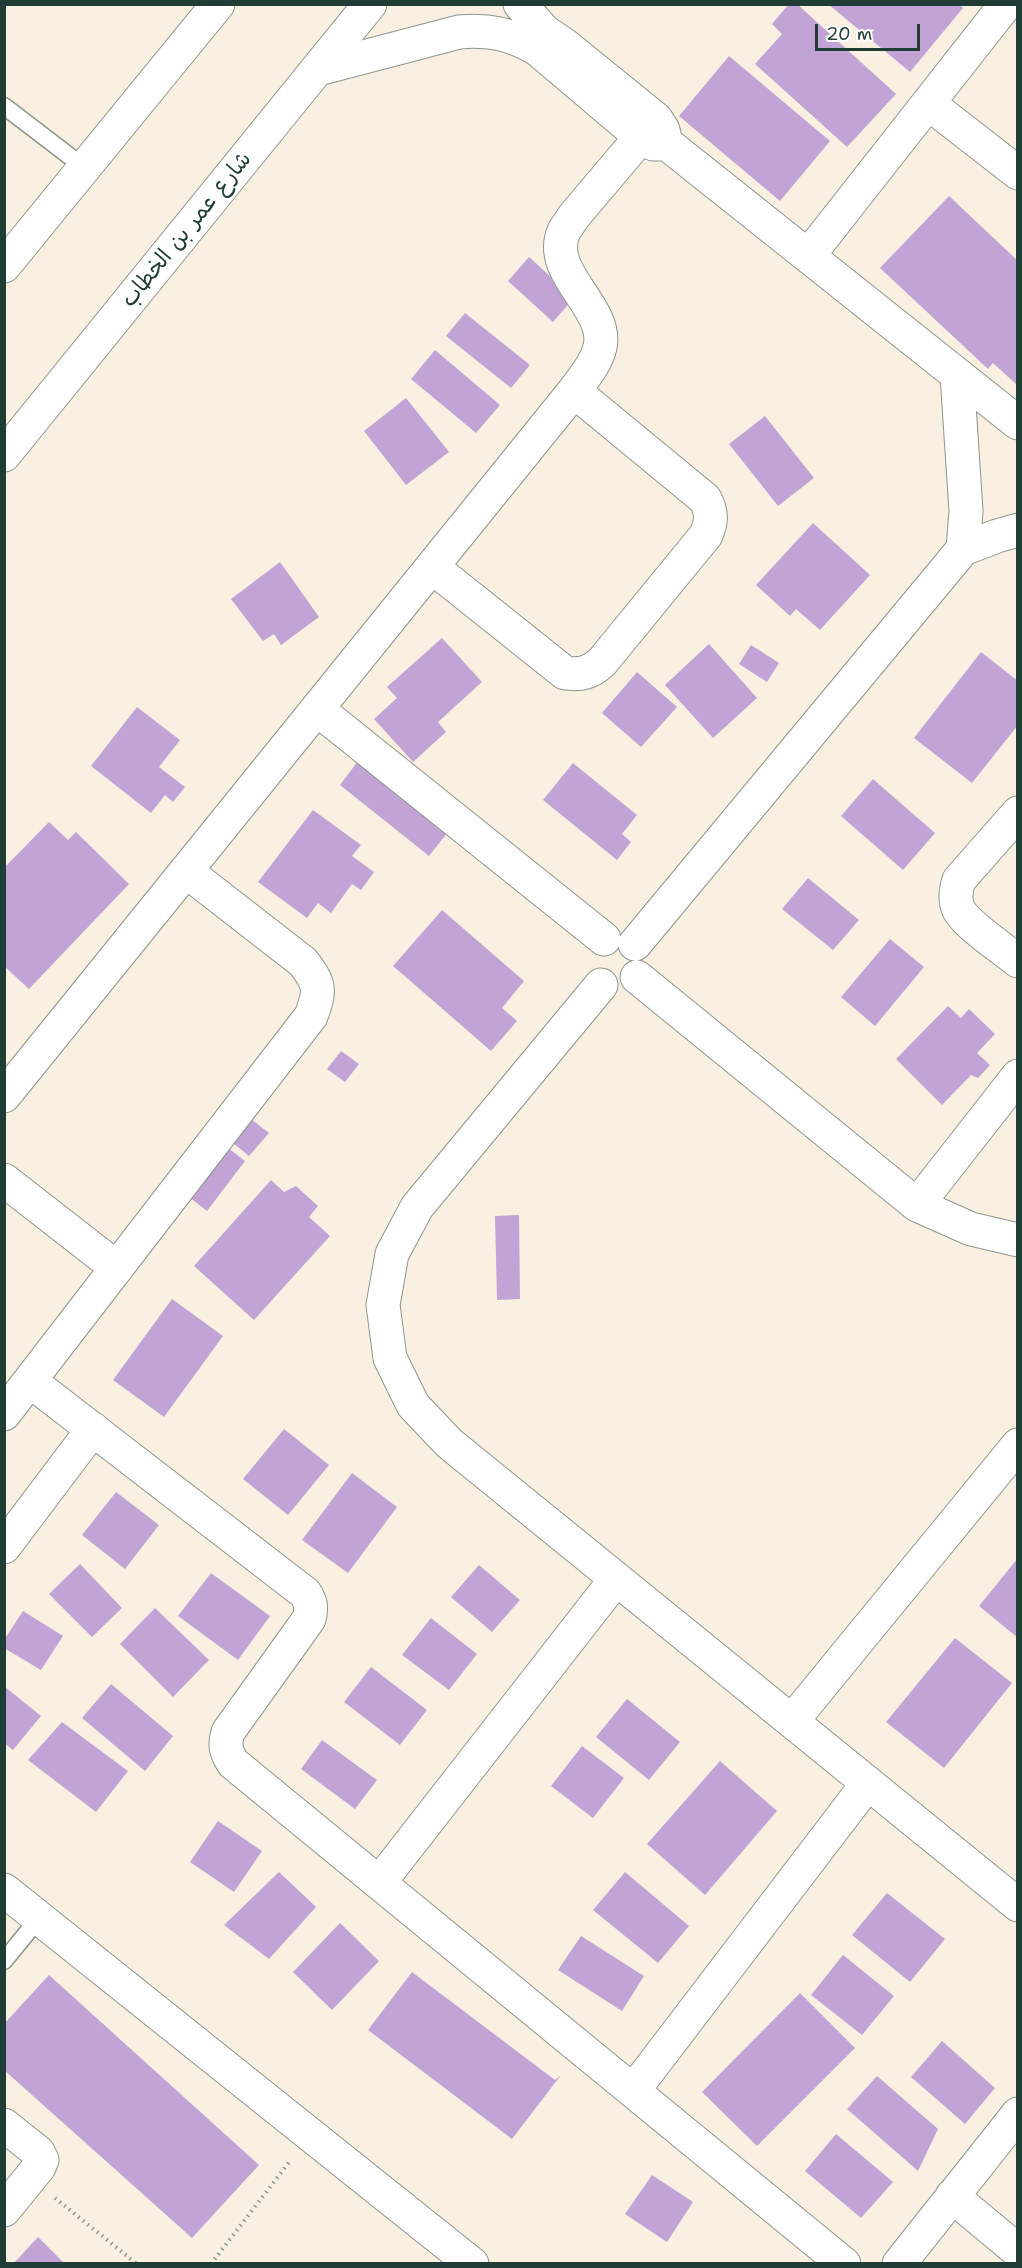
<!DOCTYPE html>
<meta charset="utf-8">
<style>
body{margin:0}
#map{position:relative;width:1022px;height:2268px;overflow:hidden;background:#faf0e2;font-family:"Shantell Sans",sans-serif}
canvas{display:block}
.frame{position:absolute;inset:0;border:6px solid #1f3d34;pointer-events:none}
.scale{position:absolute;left:815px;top:24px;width:105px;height:27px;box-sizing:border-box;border:3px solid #1f3d34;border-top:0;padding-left:8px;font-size:18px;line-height:21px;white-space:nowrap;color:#1f3d34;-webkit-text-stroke:4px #fff;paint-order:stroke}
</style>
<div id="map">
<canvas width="1022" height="2268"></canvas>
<div class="frame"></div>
<div class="scale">20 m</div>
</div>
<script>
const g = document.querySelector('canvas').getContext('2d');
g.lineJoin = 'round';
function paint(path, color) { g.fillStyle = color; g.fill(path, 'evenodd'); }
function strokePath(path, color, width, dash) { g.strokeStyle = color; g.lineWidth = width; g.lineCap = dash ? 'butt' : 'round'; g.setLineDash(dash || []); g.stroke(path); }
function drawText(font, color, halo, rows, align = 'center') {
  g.font = font + ' "Shantell Sans","Playpen Sans Arabic",sans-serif'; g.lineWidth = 5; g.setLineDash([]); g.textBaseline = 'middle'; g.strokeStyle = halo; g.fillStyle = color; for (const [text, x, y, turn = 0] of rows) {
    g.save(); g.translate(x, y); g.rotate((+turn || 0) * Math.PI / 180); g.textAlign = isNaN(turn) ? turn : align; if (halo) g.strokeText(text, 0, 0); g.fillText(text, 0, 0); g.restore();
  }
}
paint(new Path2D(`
 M789,4H797L896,94L847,147L755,64L782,34L772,24Z
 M828,4H959L963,8L910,72Z
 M729,56L830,141L780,201L679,116Z
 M949,196L1018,261V386L993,363L988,369L880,268Z
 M529,257L574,298L553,322L508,281Z
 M465,313L530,365L511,388L446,336Z
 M435,350L500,405L476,433L411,379Z
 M406,398L449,452L406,485L364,431Z
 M765,416L814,478L778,506L729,444Z
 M813,523L870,575L820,630L796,609L790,616L756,585Z
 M280,562L319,617L281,645L274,634L263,641L231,599Z
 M442,638L482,682L438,722L446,732L413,762L374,719L397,698L387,687Z
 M709,644L757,698L713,738L665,685Z
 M751,645L779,663L767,682L739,664Z
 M981,652L1018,681V725L972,783L914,738Z
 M637,672L677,707L641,747L602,713Z
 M137,707L180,740L159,767L185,787L173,802L165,795L151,813L91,766Z
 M358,761L448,832L429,856L340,785Z
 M573,763L637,815L622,834L631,842L617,860L543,800Z
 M873,779L935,833L903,870L841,816Z
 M313,810L361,845L352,856L374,872L361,890L352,884L331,913L318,903L307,918L258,882Z
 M49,822L68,840L76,832L129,884L29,989L4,966V868Z
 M808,878L859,920L833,950L782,909Z
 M442,910L524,981L502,1008L517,1021L491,1051L393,966Z
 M890,939L924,967L875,1026L841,997Z
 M948,1006L961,1018L969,1009L995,1034L977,1053L990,1065L978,1078L971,1075L942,1105L896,1059Z
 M341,1051L359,1064L345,1082L327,1069Z
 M247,1116L269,1133L249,1156L228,1139Z
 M227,1147L245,1161L207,1211L189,1197Z
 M271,1180L284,1192L296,1186L318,1206L309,1217L330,1236L254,1320L194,1266Z
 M519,1215L520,1299L497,1300L495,1216Z
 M172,1299L223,1336L164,1417L113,1380Z
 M284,1429L329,1465L288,1515L243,1479Z
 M352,1473L397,1507L348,1573L302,1540Z
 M116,1492L159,1525L125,1569L82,1535Z
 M1018,1558V1638L979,1606Z
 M80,1564L122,1608L92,1637L49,1594Z
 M479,1565L520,1600L492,1632L451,1597Z
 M211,1573L270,1616L238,1660L178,1616Z
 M155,1608L209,1660L173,1697L120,1644Z
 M23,1611L63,1636L41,1670L4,1648V1640Z
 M431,1618L477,1654L449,1690L402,1655Z
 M955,1638L1012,1683L944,1768L886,1722Z
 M371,1667L427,1710L400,1745L344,1702Z
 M111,1684L173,1736L145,1771L82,1718Z
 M4,1686L41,1716L13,1750L4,1743Z
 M627,1699L680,1742L649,1780L596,1737Z
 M62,1722L128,1771L96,1812L28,1760Z
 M322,1740L377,1780L355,1809L301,1769Z
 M582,1746L624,1778L593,1818L551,1786Z
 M720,1761L777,1811L705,1895L647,1844Z
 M218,1821L262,1851L234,1892L190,1862Z
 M279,1872L316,1907L269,1959L224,1925Z
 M625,1872L689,1926L658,1963L593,1910Z
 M887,1893L945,1939L910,1982L852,1935Z
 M340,1923L379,1961L332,2010L293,1972Z
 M581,1936L644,1976L622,2011L558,1970Z
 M843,1955L894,1996L862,2035L811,1995Z
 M412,1972L555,2080L561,2075L512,2139L368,2030Z
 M49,1975L259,2165L192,2238L4,2070V2024Z
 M800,1993L855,2048L757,2146L702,2092Z
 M942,2041L995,2088L965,2124L911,2077Z
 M877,2076L938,2129L918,2171L847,2109Z
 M836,2134L893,2182L861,2218L805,2171Z
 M652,2175L693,2202L667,2242L625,2214Z
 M38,2237L65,2264H13Z`), '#c2a3d5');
const lane = new Path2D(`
 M4,106L85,168
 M4,1961L39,1918`);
const street = new Path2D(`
 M520,4L544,31L566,46L656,119L663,130L666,143L1018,423
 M318,69L459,32C488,29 511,34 537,49L641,137L653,144H660
 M928,103L1018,173
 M808,256L1006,4
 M957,375L966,511L963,549
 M432,567L565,673C581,675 590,673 602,662L706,535C712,521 712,512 705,499L574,391
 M317,709L604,939
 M1018,813L959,880C956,889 954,898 958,908C964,923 1003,949 1018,961
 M635,944L963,549L997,536L1018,530
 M637,977L917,1205L971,1229L1018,1240
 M601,985L417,1207L392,1254L383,1305L390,1358L413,1405L449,1443L1018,1905
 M4,1096L574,391C584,377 596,364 600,347C609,307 545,273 564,231C567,226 571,221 574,216L656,119
 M4,1180L117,1268
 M917,1205L1018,1076
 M30,1381L305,1593C311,1602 312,1608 309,1619L228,1732C224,1745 226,1752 233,1763L844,2264
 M4,1414L311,1016C321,990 320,984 303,962L186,871
 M4,1547L93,1429
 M792,1721L1018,1445
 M379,1883L616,1579
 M4,1890L472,2264
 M633,2091L868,1783
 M4,2125L38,2152L42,2160L39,2167L4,2210
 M952,2196L1018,2251
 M899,2264L1018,2114`);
const secondary = new Path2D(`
 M4,266L218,4
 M4,455L370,4`);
strokePath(lane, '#8c968b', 19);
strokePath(street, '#8c968b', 35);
strokePath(secondary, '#8c968b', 35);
strokePath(new Path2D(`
 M55,2198L137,2264
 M211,2264L290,2161`), '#8c968b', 4, [1.5, 4.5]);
strokePath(lane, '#fff', 16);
strokePath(street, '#fff', 33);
strokePath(secondary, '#fff', 33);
drawText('22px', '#1f3d34', '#fff', [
 ["شارع عمر بن الخطاب",187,230,-51]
]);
</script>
